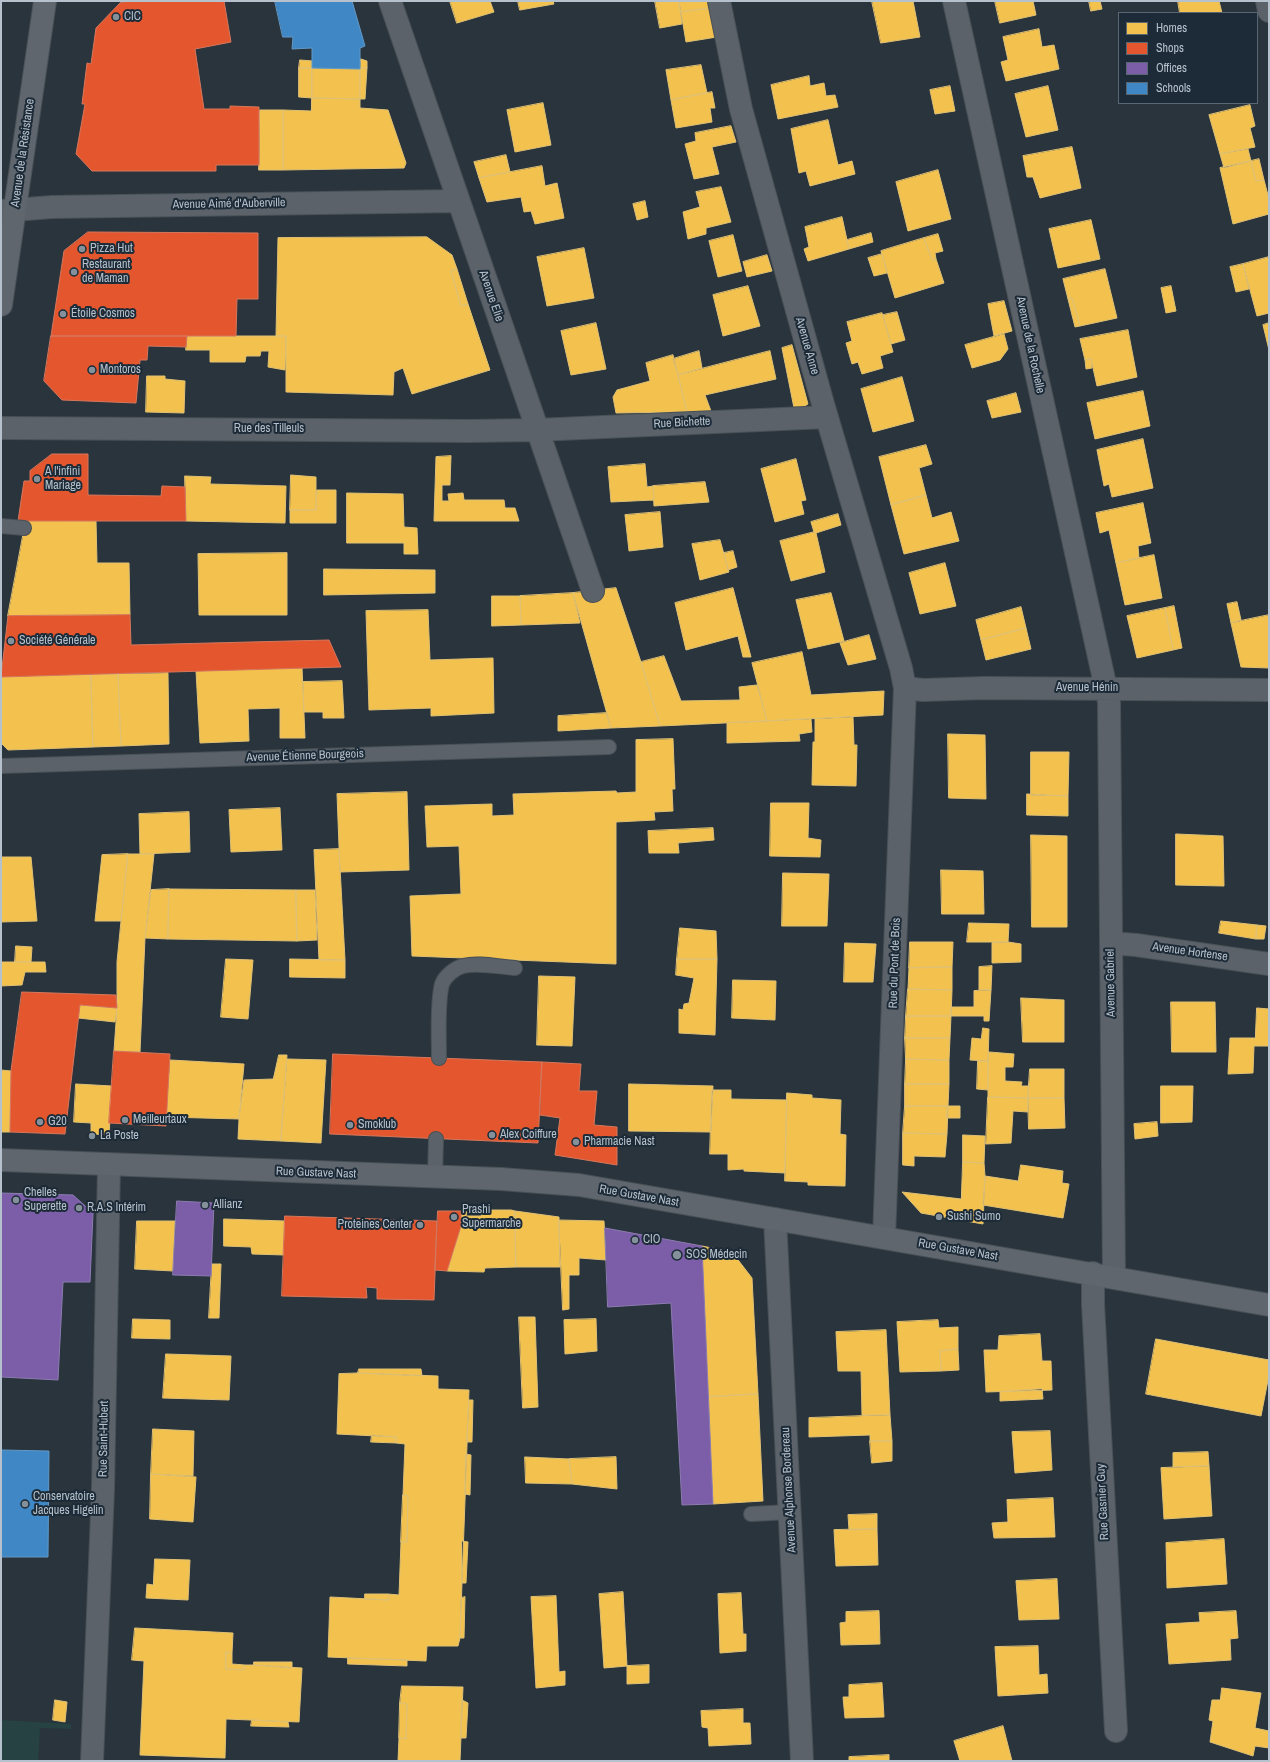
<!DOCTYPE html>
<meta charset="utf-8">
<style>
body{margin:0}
#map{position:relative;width:1270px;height:1762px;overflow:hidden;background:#2a343c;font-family:"Archivo Narrow",sans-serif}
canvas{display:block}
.frame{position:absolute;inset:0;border:2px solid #b5c1cc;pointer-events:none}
.legend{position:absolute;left:1118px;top:12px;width:140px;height:92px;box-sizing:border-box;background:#1c2b37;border:1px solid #596773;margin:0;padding:5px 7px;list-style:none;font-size:12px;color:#b5c1cc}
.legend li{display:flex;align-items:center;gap:8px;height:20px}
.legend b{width:20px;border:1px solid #596773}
</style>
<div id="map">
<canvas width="1270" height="1762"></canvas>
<div class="frame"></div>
<ul class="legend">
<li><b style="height:11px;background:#f2c14e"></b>Homes</li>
<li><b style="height:11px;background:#e4572e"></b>Shops</li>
<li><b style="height:11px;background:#7b5ea7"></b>Offices</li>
<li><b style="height:11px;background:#3f88c5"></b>Schools</li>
</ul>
</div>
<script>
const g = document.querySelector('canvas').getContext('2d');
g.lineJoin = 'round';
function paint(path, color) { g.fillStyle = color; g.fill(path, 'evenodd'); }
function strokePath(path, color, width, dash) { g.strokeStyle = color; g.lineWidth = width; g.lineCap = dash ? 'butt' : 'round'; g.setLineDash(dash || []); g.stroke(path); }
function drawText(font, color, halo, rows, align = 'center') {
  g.font = font + ' "Archivo Narrow",sans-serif'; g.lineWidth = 4; g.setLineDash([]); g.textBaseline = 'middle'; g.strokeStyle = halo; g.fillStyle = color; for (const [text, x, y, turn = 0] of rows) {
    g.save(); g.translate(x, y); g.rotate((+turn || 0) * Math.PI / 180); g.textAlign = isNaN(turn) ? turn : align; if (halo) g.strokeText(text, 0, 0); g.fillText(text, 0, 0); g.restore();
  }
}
paint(new Path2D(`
 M1,1720L71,1724V1729L40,1728L38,1761H1Z`), '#264242');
const homes = new Path2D(`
 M450,1H490L494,12L457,23Z
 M518,1H553L554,4L520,10Z
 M655,1H679L682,24L660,28Z
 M679,1H710L712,8L681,12Z
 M872,1H913L920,37L881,43Z
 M995,1H1033L1036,15L1000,23Z
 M1089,1H1100L1102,9L1091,11Z
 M1178,1H1219L1222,13H1180Z
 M712,8L717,37L686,42L681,12Z
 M1039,29L1042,47L1054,45L1059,69L1006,81L1001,62L1008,60L1003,37Z
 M361,59L367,61V68L360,69Z
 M300,60L313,61L312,68H299Z
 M701,65L707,93L671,100L666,70Z
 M299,68H312V98L299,97Z
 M312,68L360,69V99L312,98Z
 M367,68L365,99H360V69Z
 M809,76L810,86L824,83L826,96L835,95L838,107L778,119L771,85Z
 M950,86L955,111L935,114L930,90Z
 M1048,86L1058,130L1026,137L1015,94Z
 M712,92L715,108H710L712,122L676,128L671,100Z
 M312,98L360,99V108L388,110L406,163L404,168L283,170V110L311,111Z
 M543,103L551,145L515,152L507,110Z
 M1250,105L1255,126L1250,128L1255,147L1220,154L1209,115Z
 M260,110H283V170H259Z
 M828,120L838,165L852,161L855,174L810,186L806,171L799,173L791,129Z
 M731,126L736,142L712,147L719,174L694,179L685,144L696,141L695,133Z
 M1072,147L1081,188L1040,198L1033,177H1027L1023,156Z
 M1248,149L1251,161L1224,168L1220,154Z
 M506,155L510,172L479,178L474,162Z
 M1259,159L1264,180L1256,181L1251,161Z
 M1251,161L1256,181L1264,180L1269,199V214L1233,224L1220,168Z
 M542,166L545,186L557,183L564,218L535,224L531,211L524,212L521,197L487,202L479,178Z
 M938,170L951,219L908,231L896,182Z
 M721,187L731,222L706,228V234L688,239L683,212L700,207L696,192Z
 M645,201L648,217L637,220L633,204Z
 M842,217L849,249L808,261L804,249L809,247L805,227Z
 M1091,220L1100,259L1058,268L1049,229Z
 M871,233L873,242L849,249L847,240Z
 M938,234L943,251L935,253L936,259L932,260L924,238Z
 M733,235L742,271L718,277L709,241Z
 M427,237L452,255L457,269L451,271L461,306L468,304L490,370L412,394L403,368L394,372L393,395L286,392V336H276L278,238Z
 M924,238L932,260L936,259L944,283L895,298L881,251Z
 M584,248L594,298L547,306L537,257Z
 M882,254L887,273L874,276L868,258Z
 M767,255L772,271L747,277L743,262Z
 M1269,257V313L1257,316L1243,264Z
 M1243,264L1249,289L1236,292L1230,267Z
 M457,269L468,304L461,306L451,271Z
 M1105,269L1117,318L1080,326L1072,298L1068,299L1063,279Z
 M748,286L760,326L723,336L713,295Z
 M1171,286L1176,311L1166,313L1161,288Z
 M1072,298L1080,326L1075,327L1068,299Z
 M1004,301L1012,331L994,336L988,304Z
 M897,312L905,340L891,344L883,315Z
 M882,313L893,352L880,356L883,368L862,374L858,362L852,364L846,343L852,341L847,322Z
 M596,323L606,369L571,375L561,331Z
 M1269,323V350L1263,325Z
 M1128,330L1137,377L1097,386L1091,359L1085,360L1080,339Z
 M1004,334L1008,349L1000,360L972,368L965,345Z
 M187,336H286L285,370L268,367L269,351H261L260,356H246L245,362H210V350H186Z
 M792,345L808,404L803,407L794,408L782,348Z
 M699,351L702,368L678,375L673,359Z
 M770,351L776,379L705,395L711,411L687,412L678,375Z
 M673,355L687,412L616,413L613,397L617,390L650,381L646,363Z
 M1091,359L1092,368L1086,369L1085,360Z
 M147,376H165V379L185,381L184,413L146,412Z
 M902,377L914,421L873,432L861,389Z
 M1143,391L1150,426L1095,439L1087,403Z
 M1016,393L1021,412L992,418L987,401Z
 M1143,439L1153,488L1112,497L1109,484L1104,486L1097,450Z
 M926,445L932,464L919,468L926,495L891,505L879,457Z
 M451,456L450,485H442V501H449L448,494L463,493L464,500H504L505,508H515L519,521H434L436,457Z
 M796,459L806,500L801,501L804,514L775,522L761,469Z
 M645,464L647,487L653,486L654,500L611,502L608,467Z
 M291,475L316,477V510H290Z
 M185,476L211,477L210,484L286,486L285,523L186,521Z
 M705,482L709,502L654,506L653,486Z
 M317,490H336V523H290V510H316Z
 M347,493L403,494L404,527L417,528L418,554H404V543H347Z
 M926,495L932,518L951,512L959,541L904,554L891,505Z
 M1143,503L1151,543L1138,546L1139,558L1116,563L1109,530L1100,533L1096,513Z
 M660,512L663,547L629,551L625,515Z
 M838,514L841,525L816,533L814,532L811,522Z
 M26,520L96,521L97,563H129L130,615L8,616Z
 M814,532L816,533L825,572L791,581L780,541Z
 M720,540L729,572L700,580L692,544Z
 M733,551L737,567L728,570L724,553Z
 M287,553V615H199L198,554Z
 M1154,555L1162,598L1125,605L1116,563Z
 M945,563L956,606L920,614L909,573Z
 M324,569L435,570V593L324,595Z
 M616,588L641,662L660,726L611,728L573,593Z
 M733,588L751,657H743L738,636L686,650L675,603Z
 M573,593L580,623L521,625L520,596Z
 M831,593L844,641L808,649L796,600Z
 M492,596H520L521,625L492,626Z
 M1237,602L1241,620L1231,623L1227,604Z
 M1174,606L1182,648L1173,650L1165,608Z
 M1021,607L1026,628L981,640L976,620Z
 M1165,608L1173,650L1137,658L1127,616Z
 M428,610L430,660L493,658L494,713L431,716V708L369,710L366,611Z
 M1269,615V668L1241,667L1231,623Z
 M1026,628L1031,649L986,660L981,640Z
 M869,635L876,659L848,665L840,643Z
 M802,652L811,695L884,691L883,715L767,721L752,663Z
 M664,656L681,701L740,700L739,687L757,685L767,721L660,726L641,662Z
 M302,667L305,738H280V708L248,709L249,741L200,743L196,671Z
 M168,673L169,744L121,746L118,674Z
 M91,674H118L121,746L93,747Z
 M91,674L93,747L8,750L1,743V677Z
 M342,681L344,718H323V712H304L303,682Z
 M606,713L611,728L558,731V716Z
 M853,717L854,745H857L856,786L812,785L813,742H815V719Z
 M811,719L812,732L799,734L800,741L727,743V723Z
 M948,734L985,735L986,799L949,798Z
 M673,739L675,789H672L673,811L654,812L655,820L616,822V964L412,956L410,896L461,894L459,846L427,847L425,806L492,804V816L514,815L513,794L616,791L617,793L636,792V740Z
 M1031,752H1069L1068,796L1031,795Z
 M407,792L409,870L340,872L337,794Z
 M1027,794L1068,796V816L1027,815Z
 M771,803H809L808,838L821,840L820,857L770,856Z
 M280,808L282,850L231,852L229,810Z
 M189,812L190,852L140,854L139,814Z
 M713,828L714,840L678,843L679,853H649L648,831Z
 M1176,834L1223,836L1224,886L1176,885Z
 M1031,835L1067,836V927H1032Z
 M339,849L345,960H319L314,850Z
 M128,854L121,921H95L102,855Z
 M128,854H154L145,938L140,1052L114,1051L117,1008V962Z
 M1,857H31L37,921L1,922Z
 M941,870L983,871L984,914H942Z
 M783,873L829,874L827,926H782Z
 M169,889L168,939L145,938L151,890Z
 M169,889L296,890L297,941L168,939Z
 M296,890H315L317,940L297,941Z
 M1221,921L1257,925L1256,939L1219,933Z
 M969,923L1009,924L1008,942H967Z
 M1257,925L1266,926L1264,939H1256Z
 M680,928L716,931L717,959H677Z
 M910,942H953L952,967L909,968Z
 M1008,942L1021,944V962L992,963V943Z
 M845,943L876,944L873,982H844Z
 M16,946L32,947L31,962H15Z
 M226,959L253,960L248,1019L221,1017Z
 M290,959L345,960V978L290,977Z
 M677,959H717L715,1035L679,1033V1009L683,1010L684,1004L689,1003L694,978L676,975Z
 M1,962H45L46,972H25L22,985L1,986Z
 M992,966L991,990H979V967Z
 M952,967V990L908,989L909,968Z
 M539,976L575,977L572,1046L537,1045Z
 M733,980L776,981L775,1020L732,1018Z
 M908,989L952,990L951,1016H906Z
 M991,990L989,1021H984V1016H951V1007H974V991Z
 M1021,998L1064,1000V1042H1023Z
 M1171,1002H1215L1216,1052H1172Z
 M80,1005L117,1008L115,1022L78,1018Z
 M1257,1008L1269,1009V1046H1254L1253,1073L1228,1074L1230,1038H1255Z
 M906,1016H951L950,1038H905Z
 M983,1028L989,1029L988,1061L970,1060L972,1038L981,1039Z
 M905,1038H950L949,1060L906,1059Z
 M989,1052L1014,1054L1013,1067H1005V1081L1022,1082L1021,1086H1029L1028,1098L988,1097V1061Z
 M279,1055H287L281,1141L238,1139L239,1119L244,1080L273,1079Z
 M287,1059L326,1060L321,1143L281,1141Z
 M906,1059L949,1060V1084H905Z
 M170,1060L244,1064L239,1119L166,1117Z
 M978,1061H988V1090L977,1089Z
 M1030,1069H1064V1098H1028Z
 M1,1070L11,1071L10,1132H1Z
 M76,1084L112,1086L109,1135L91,1134V1123L74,1122Z
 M629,1084L713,1086L711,1132L629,1131Z
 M905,1084H949L948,1106H905Z
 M1161,1086H1193L1192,1122L1161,1123Z
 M712,1090H731V1099L787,1100L785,1173L744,1171V1169L728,1170V1154H710Z
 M787,1093L812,1095V1098L841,1100L840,1134L846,1135L845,1186L808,1185V1182L785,1181Z
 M988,1097L1028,1098V1112L1013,1111L1011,1143L986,1144Z
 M1028,1098H1064L1065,1128L1029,1129Z
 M905,1106H948L947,1134L903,1133Z
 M948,1106H960V1118H947Z
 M1157,1122L1158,1136L1135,1139L1134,1124Z
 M903,1133L947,1134L945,1157L914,1156V1166L903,1165Z
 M963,1135L985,1136L984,1163L963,1162Z
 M963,1162L984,1163L985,1176L983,1224L921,1213L902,1192L961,1199Z
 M1021,1165L1063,1171L1062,1183L1069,1184L1063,1218L983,1205L985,1176L1018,1181Z
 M482,1210H511L515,1211L516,1267L485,1268L484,1272L447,1271L461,1226V1211L467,1212L466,1216H481Z
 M515,1211L559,1217L560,1267H516Z
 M224,1219L285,1221L284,1255L252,1254L251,1247L224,1246Z
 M559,1220L604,1221L606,1260L579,1258V1275H569V1309L563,1310Z
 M137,1221H175L173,1271L135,1269Z
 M702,1246L732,1252L752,1278L758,1394L708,1397Z
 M212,1264H221L219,1318H209Z
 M519,1317H535L538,1407L523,1408Z
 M133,1319L170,1320V1339L132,1338Z
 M596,1319L597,1351L565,1354L564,1320Z
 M938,1320L939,1328L958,1327V1349L940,1351L941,1371L900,1372L897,1322Z
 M886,1330L890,1415H862L861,1371H838L836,1332Z
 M1040,1334L1042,1361H1051L1052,1390L986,1392L984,1350H998L999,1336Z
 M1156,1339L1269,1360V1375L1261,1416L1146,1394Z
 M958,1349L959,1370L941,1371L940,1351Z
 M166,1354L231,1356L229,1400L163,1398Z
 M359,1369H421L422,1376L358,1373Z
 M358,1373L438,1376V1389L469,1390L460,1638L458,1646H427L426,1661L328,1657L330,1597L389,1600L388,1594L399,1595L401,1542H407L408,1496L403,1495L405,1444L396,1443V1437L337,1434L339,1374Z
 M1042,1389L1043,1399L1000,1401V1392Z
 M758,1394L763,1501L713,1504L708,1397Z
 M469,1400H473L472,1442H467Z
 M890,1415L892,1441H870V1435L809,1437V1418Z
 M153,1429L194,1431L193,1476L151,1474Z
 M1050,1431L1052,1470L1015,1473L1012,1432Z
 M372,1435L396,1437V1443L371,1442Z
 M870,1441H892V1461L872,1463Z
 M1208,1452L1209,1466L1173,1467V1453Z
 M466,1454L471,1455L470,1495L465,1494Z
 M525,1457L569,1459L572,1484L526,1483Z
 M616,1457L617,1489L572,1484L569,1459Z
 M1209,1466L1212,1516L1164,1519L1161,1468Z
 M151,1474L196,1477L193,1522L150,1519Z
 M403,1495L408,1496L407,1542H401Z
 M1053,1498L1055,1537L994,1538L992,1523L1008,1522L1007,1500Z
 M877,1514V1529L849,1530L848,1515Z
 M877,1529L878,1565L836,1566L834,1530Z
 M1224,1539L1227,1584L1167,1588L1166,1543Z
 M462,1541L468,1542L466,1583H462Z
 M155,1559L190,1560L188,1600L146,1598L147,1584L153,1585Z
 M1057,1579L1059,1619L1019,1620L1016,1581Z
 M623,1592L627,1666L604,1668L599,1594Z
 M741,1593L743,1634H746V1651L720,1653L718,1594Z
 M365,1594H388L389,1600L365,1599Z
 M556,1596L559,1672L565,1671V1685L536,1688L531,1597Z
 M465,1597L464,1638H460L461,1598Z
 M879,1611L880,1644L841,1645L840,1623L846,1622V1612Z
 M1236,1611L1238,1638L1230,1639L1231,1660L1169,1664L1166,1624L1200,1622L1199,1613Z
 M135,1628L233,1633L232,1653L226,1652V1669L243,1670L245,1665H254L302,1668L299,1722L226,1719L225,1758L140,1755L144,1661L132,1660Z
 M1038,1646L1039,1675L1047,1674L1048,1693L998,1696L995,1647Z
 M226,1652L232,1653V1664L245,1665L243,1670L226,1669Z
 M348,1658L407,1660V1666L348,1664Z
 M254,1662H292V1668L254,1665Z
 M649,1665V1683L627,1684V1666Z
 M882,1683L884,1717L845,1718L843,1697H849V1685Z
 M402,1686L463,1687L460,1761H398L399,1738L406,1739L407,1704L400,1703Z
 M1222,1688L1261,1693L1255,1728L1269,1731V1748L1255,1746L1253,1756L1210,1742L1213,1721L1209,1720L1212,1700H1220Z
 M55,1700L67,1702L65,1722L53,1720Z
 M462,1700L468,1703L466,1738H461Z
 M400,1703L407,1704L406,1739L399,1738Z
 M743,1709V1723H750L751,1744L709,1746L708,1728L702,1727L701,1711Z
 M252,1720L288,1722L289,1727L251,1726Z
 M1003,1726L1012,1761H960L954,1741Z
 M889,1755V1761H849V1757Z`);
paint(homes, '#f2c14e');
strokePath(homes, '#e0c174', 1);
const shops = new Path2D(`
 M129,1H224L231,42L195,49L204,109H230V106L259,107V165H216V171H92L76,154L85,104H82L87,63L91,64L96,28L120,3Z
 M88,232L258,233V299H237L236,336H51L64,251Z
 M51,336H187L186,347L148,346L147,360H140L136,403L62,400L44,381Z
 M52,454H88V495L161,496L162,486L185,487L186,521H18L24,481H30V471Z
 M130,615L131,645L329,640L341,667L1,677L8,616Z
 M22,992L116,995L117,1008L80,1005L65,1134L10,1132L11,1071Z
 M114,1051L170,1054L166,1126L109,1123Z
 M333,1054L542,1062L538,1143L330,1134Z
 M542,1062L581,1064L579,1091H597L594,1125L617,1127V1165L555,1155L560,1118L540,1115Z
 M438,1211H461V1226L447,1271L435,1270Z
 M285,1216L437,1221L434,1300L377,1299V1288L366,1287L367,1298L282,1296Z`);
paint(shops, '#e4572e');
strokePath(shops, '#d6775d', 1);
const offices = new Path2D(`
 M1,1193L73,1195L93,1213L90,1282H63L58,1380L1,1377Z
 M177,1201L214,1203L211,1276L173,1275Z
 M605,1228L702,1246L713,1504L682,1505L671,1303L608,1307Z`);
paint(offices, '#7b5ea7');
strokePath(offices, '#8c7cb2', 1);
const schools = new Path2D(`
 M275,1H352L365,46L360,48V69L312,68V48L292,49L293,37H283Z
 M1,1450L49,1451L48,1557H1Z`);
paint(schools, '#3f88c5');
strokePath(schools, '#6299c7', 1);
const lane = new Path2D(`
 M1,526L24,528
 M1,766L609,747
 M439,1058C439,1037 437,1003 442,984C445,976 455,968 463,966C478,962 499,967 515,968
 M435,1177L436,1139
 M751,1514L790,1512`);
const street = new Path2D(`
 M390,1L593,591
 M719,1L741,109L823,404L901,668L905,688L884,1237
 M954,1L1109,702L1114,1277
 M1267,1L1269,11
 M1,211L52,207L458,201
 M1,428L469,431L537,430L827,417
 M905,688L923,690L984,688L1269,690
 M1111,943L1136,945L1269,964
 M775,1219L802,1761
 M1093,1273V1304L1116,1731
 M92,1761L103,1489L109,1165`);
const secondary = new Path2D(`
 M1,305L45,1
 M1,1160L501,1179L579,1185L1269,1305`);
strokePath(lane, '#495056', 16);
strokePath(street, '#495056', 24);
strokePath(secondary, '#495056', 24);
strokePath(lane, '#5b6269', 14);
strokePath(street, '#5b6269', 22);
strokePath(secondary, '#5f666e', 22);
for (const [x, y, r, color] of [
 [116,17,4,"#84909a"],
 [82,249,4,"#84909a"],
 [74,272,4,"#84909a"],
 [63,314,4,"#84909a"],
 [92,370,4,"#84909a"],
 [37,479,4,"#84909a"],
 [11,641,4,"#84909a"],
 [125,1120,4,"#84909a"],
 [40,1122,4,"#84909a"],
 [350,1125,4,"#84909a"],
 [492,1135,4,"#84909a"],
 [92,1136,4,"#84909a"],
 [576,1142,4,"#84909a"],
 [16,1200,4,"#84909a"],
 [205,1205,4,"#84909a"],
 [79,1208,4,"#84909a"],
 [454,1217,4,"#84909a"],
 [939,1217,4,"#84909a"],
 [420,1225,4,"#84909a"],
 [635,1240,4,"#84909a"],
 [677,1255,5,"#84909a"],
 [25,1504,4,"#84909a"]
]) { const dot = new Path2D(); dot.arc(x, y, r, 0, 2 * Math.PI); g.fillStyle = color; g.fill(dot); strokePath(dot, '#1c2b37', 1.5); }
drawText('12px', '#b5c1cc', '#1c2b37', [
 ["CIC",124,17],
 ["Pizza Hut",90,249],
 ["Restaurant",82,265],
 ["de Maman",82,279],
 ["Étoile Cosmos",71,314],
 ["Montoros",100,370],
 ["A l'infini",45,472],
 ["Mariage",45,486],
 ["Société Générale",19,641],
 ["Meilleurtaux",133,1120],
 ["G20",48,1122],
 ["Smoklub",358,1125],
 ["Alex Coiffure",500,1135],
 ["La Poste",100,1136],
 ["Pharmacie Nast",584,1142],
 ["Chelles",24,1193],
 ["Superette",24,1207],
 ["Allianz",213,1205],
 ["R.A.S Intérim",87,1208],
 ["Prashi",462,1210],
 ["Supermarche",462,1224],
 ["Sushi Sumo",947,1217],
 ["Proteines Center",412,1225,"right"],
 ["CIO",643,1240],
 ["SOS Médecin",686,1255],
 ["Conservatoire",33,1497],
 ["Jacques Higelin",33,1511]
], 'left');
drawText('12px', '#b5c1cc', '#1c2b37', [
 ["Avenue de la Résistance",23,153,-82],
 ["Avenue Aimé d'Auberville",229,204,-1],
 ["Avenue Elie",491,296,71],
 ["Avenue de la Rochelle",1030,345,78],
 ["Avenue Anne",807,346,74],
 ["Rue Bichette",682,423,-3],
 ["Rue des Tilleuls",269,429],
 ["Avenue Hénin",1087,688],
 ["Avenue Étienne Bourgeois",305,756,-2],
 ["Avenue Hortense",1190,952,8],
 ["Rue du Pont de Bois",895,963,-88],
 ["Avenue Gabriel",1111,983,-91],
 ["Rue Gustave Nast",316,1173,2],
 ["Rue Gustave Nast",639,1196,10],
 ["Rue Gustave Nast",958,1250,10],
 ["Rue Saint-Hubert",104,1439,-89],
 ["Avenue Alphonse Bordereau",789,1490,-93],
 ["Rue Gasnier Guy",1103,1502,-93]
]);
</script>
